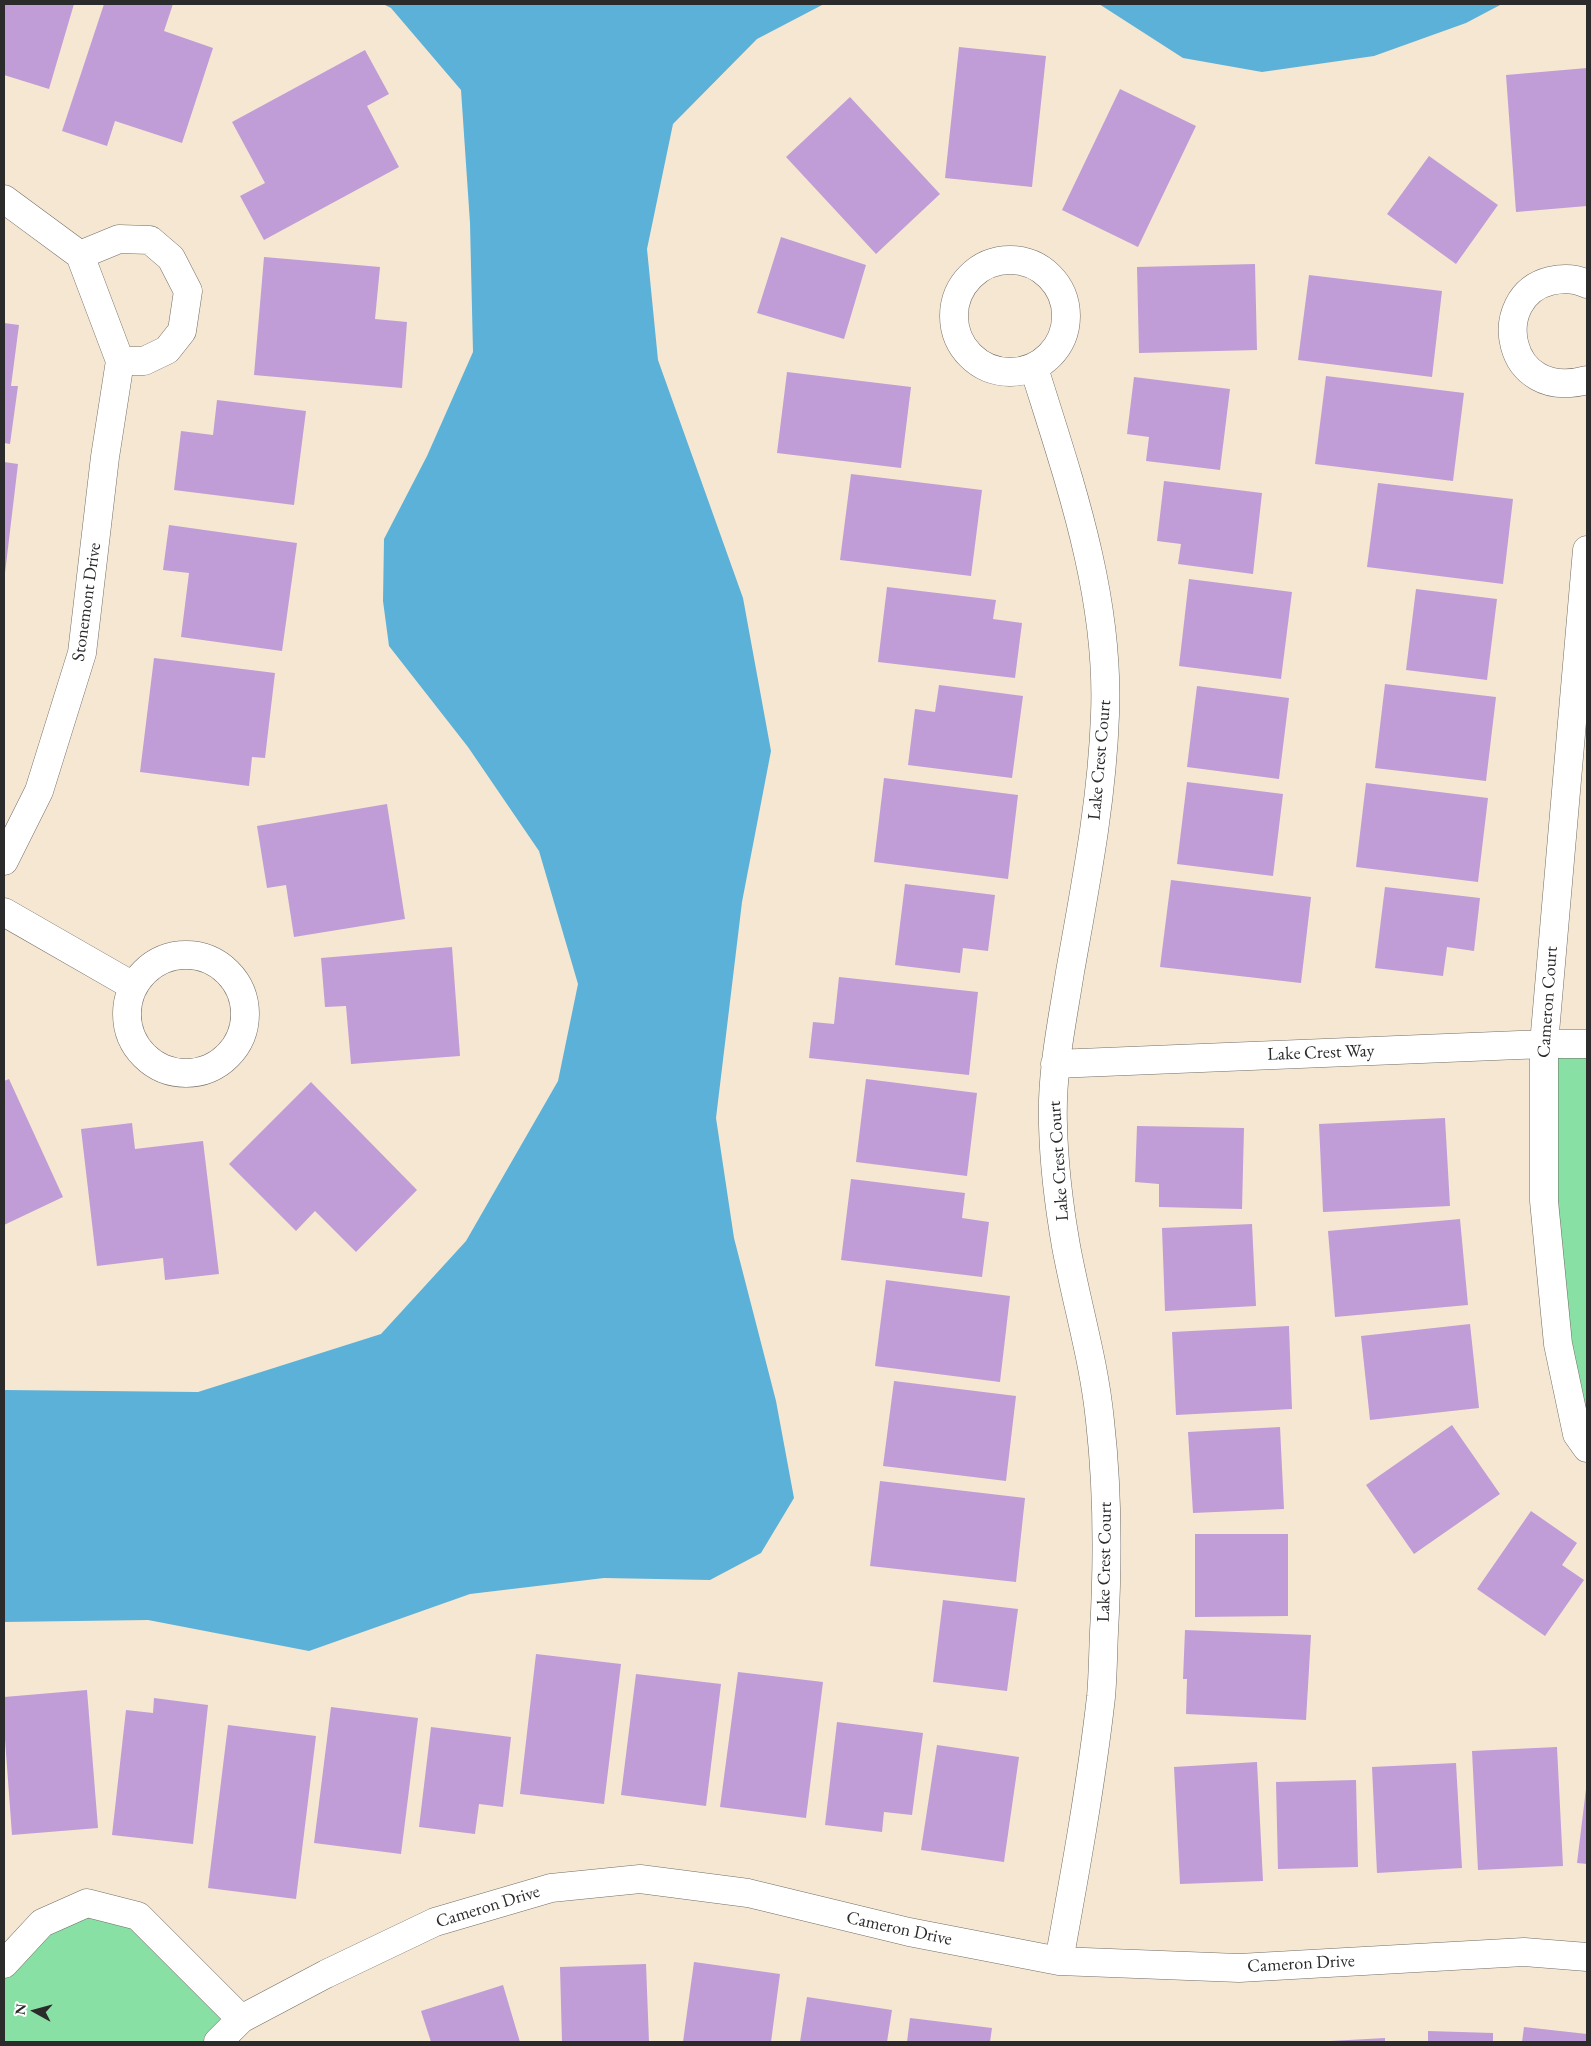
<!DOCTYPE html>
<style>
body{margin:0}
#map{position:relative;width:1591px;height:2046px;overflow:hidden;background:#f6e7d2;font-family:"EB Garamond",serif}
canvas{display:block}
.frame{position:absolute;inset:0;border:5px solid #2b2b2b;pointer-events:none}
.north{position:absolute;left:10px;top:1986px;width:50px;height:50px;-webkit-text-stroke:4px #fff;paint-order:stroke;rotate:277deg;font-size:14px;font-weight:700;line-height:20px;text-align:center;color:#2b2b2b}
.north::after{content:'';display:block;margin:auto;width:18px;height:22px;background:#2b2b2b;clip-path:polygon(50% 0,100% 100%,50% 72%,0 100%)}
</style>
<div id="map">
<canvas width="1591" height="2046"></canvas>
<div class="frame"></div>
<div class="north">N</div>
</div>
<script>
const g = document.querySelector('canvas').getContext('2d');
g.lineJoin = 'round';
function paint(path, color) { g.fillStyle = color; g.fill(path, 'evenodd'); }
function strokePath(path, color, width, dash) { g.strokeStyle = color; g.lineWidth = width; g.lineCap = dash ? 'butt' : 'round'; g.setLineDash(dash || []); g.stroke(path); }
function drawText(font, color, halo, rows, align = 'center') {
  g.font = font + ' "EB Garamond",serif'; g.lineWidth = 5; g.setLineDash([]); g.textBaseline = 'middle'; g.strokeStyle = halo; g.fillStyle = color; for (const [text, x, y, turn = 0] of rows) {
    g.save(); g.translate(x, y); g.rotate((+turn || 0) * Math.PI / 180); g.textAlign = isNaN(turn) ? turn : align; if (halo) g.strokeText(text, 0, 0); g.fillText(text, 0, 0); g.restore();
  }
}
paint(new Path2D(`
 M1544,1044H1587V1448L1577,1434Z
 M87,1903L138,1916L241,2019L218,2042H4V1964Z`), '#88e0a5');
paint(new Path2D(`
 M383,4H824L757,39L673,124L647,249L658,360L743,598L771,751L742,902L716,1118L734,1238L776,1401L794,1498L761,1553L710,1580L604,1578L470,1594L309,1651L148,1620L4,1622V1390L198,1392L381,1334L466,1241L558,1081L578,984L539,851L468,747L389,646L383,601L384,539L427,456L473,352L470,223L461,90L391,8Z
 M1099,4H1502L1466,23L1374,56L1262,72L1183,58Z`), '#5cb1d8');
paint(new Path2D(`
 M4,4H74L49,89L4,75Z
 M104,4H173L164,31L213,48L182,143L115,121L107,146L62,131Z
 M959,47L1046,56L1032,187L945,178Z
 M365,50L389,94L367,106L399,167L264,240L240,196L265,183L232,122Z
 M1587,68V206L1516,212L1506,75Z
 M1120,89L1196,126L1138,247L1062,210Z
 M850,97L940,194L876,254L786,157Z
 M1429,156L1498,205L1456,264L1387,214Z
 M781,237L866,265L844,339L757,313Z
 M264,257L380,267L375,319L407,322L402,388L254,375Z
 M1255,264L1257,350L1139,353L1137,267Z
 M1309,275L1442,291L1432,377L1298,360Z
 M4,323L19,325L11,386H18L10,444L4,443Z
 M787,372L911,387L901,468L777,453Z
 M1326,376L1464,393L1453,481L1315,464Z
 M1134,377L1230,389L1220,470L1146,461L1149,437L1127,434Z
 M217,400L306,411L294,505L174,490L181,431L213,435Z
 M4,462L18,464L5,573H4Z
 M851,474L982,490L971,576L840,560Z
 M1164,481L1262,493L1253,574L1178,564L1181,544L1157,541Z
 M1378,483L1513,499L1503,584L1367,567Z
 M169,525L297,543L282,651L181,637L189,573L163,570Z
 M1189,579L1292,592L1281,679L1179,666Z
 M887,587L996,600L993,619L1022,623L1015,678L878,662Z
 M1416,589L1497,599L1487,680L1406,670Z
 M154,658L275,673L265,758L252,757L249,786L140,772Z
 M1385,684L1496,697L1486,781L1375,768Z
 M939,685L1023,696L1012,778L908,765L915,709L935,712Z
 M1197,686L1289,698L1279,779L1187,767Z
 M884,778L1018,795L1008,879L874,862Z
 M1187,782L1283,794L1273,876L1177,864Z
 M1366,783L1488,798L1478,882L1356,867Z
 M387,804L405,919L294,937L286,885L267,888L257,826Z
 M1171,880L1311,897L1301,983L1160,967Z
 M905,884L995,895L988,951L963,948L960,973L895,965Z
 M1385,887L1480,898L1474,951L1447,947L1443,976L1375,968Z
 M452,947L460,1056L351,1064L346,1006L325,1007L321,958Z
 M839,977L978,992L969,1075L809,1058L813,1022L834,1024Z
 M9,1079L63,1197L4,1225V1081Z
 M866,1079L977,1093L967,1176L856,1162Z
 M311,1082L417,1190L356,1252L315,1211L296,1231L229,1164Z
 M1445,1118L1450,1206L1323,1212L1319,1124Z
 M132,1123L135,1149L203,1141L219,1274L165,1280L163,1258L97,1266L81,1129Z
 M1137,1126L1244,1128L1242,1209L1159,1207V1184L1135,1182Z
 M851,1179L965,1193L962,1218L989,1222L982,1277L841,1260Z
 M1460,1219L1468,1305L1335,1317L1328,1231Z
 M1252,1224L1256,1306L1165,1311L1162,1228Z
 M886,1280L1010,1296L1000,1382L875,1366Z
 M1470,1324L1479,1408L1370,1420L1361,1336Z
 M1289,1326L1292,1409L1176,1415L1172,1332Z
 M894,1381L1016,1396L1006,1481L883,1466Z
 M1452,1425L1500,1494L1414,1554L1366,1485Z
 M1280,1427L1284,1509L1193,1513L1188,1432Z
 M880,1481L1025,1498L1016,1582L870,1566Z
 M1531,1511L1577,1543L1562,1565L1584,1580L1545,1636L1477,1589Z
 M1195,1534H1288V1616L1195,1617Z
 M943,1600L1018,1609L1007,1691L933,1682Z
 M1185,1630L1311,1635L1306,1720L1186,1714L1187,1679H1183Z
 M536,1654L621,1664L604,1804L520,1794Z
 M738,1672L823,1682L806,1818L720,1807Z
 M636,1674L721,1684L706,1806L621,1795Z
 M87,1690L98,1828L12,1835L4,1726V1697Z
 M154,1698L208,1705L193,1844L112,1835L126,1710L153,1713Z
 M331,1707L418,1718L401,1854L314,1843Z
 M837,1722L923,1733L912,1815L884,1812L882,1832L825,1825Z
 M228,1725L316,1736L296,1899L208,1888Z
 M431,1727L511,1737L503,1807L479,1804L475,1834L419,1827Z
 M937,1745L1019,1757L1004,1862L921,1850Z
 M1557,1747L1563,1866L1478,1870L1472,1751Z
 M1257,1762L1263,1881L1180,1884L1174,1767Z
 M1456,1763L1462,1868L1377,1873L1372,1767Z
 M1356,1780L1358,1867L1278,1869L1276,1782Z
 M1586,1789H1587V1864L1577,1863Z
 M694,1962L780,1974L771,2042H683Z
 M646,1964L649,2042H562L560,1967Z
 M503,1985L520,2042H431L421,2011Z
 M807,1997L892,2010L887,2042H800Z
 M910,2018L992,2028L990,2042H907Z
 M1524,2027L1587,2034V2042H1522Z
 M1428,2031L1493,2033V2042H1428Z
 M1385,2038V2042H1330V2041Z`), '#c09dd7');
const minor = new Path2D(`
 M4,199L80,255L120,361L105,457L82,653L39,791L4,861
 M80,255L119,239L150,240L171,258L188,291L182,331L167,350L144,361H120
 M954 316a56 56 0 1 1 112 0a56 56 0 1 1-112 0Z
 M1587,284C1575,278 1563,278 1550,281C1489,296 1504,403 1587,380
 M1034,368C1069,480 1110,595 1105,715C1102,802 1085,887 1070,972C1062,1023 1051,1073 1053,1125C1054,1165 1059,1206 1066,1246C1077,1306 1094,1360 1100,1421C1108,1491 1108,1561 1104,1632C1103,1653 1103,1675 1101,1697C1091,1785 1075,1873 1059,1961
 M1587,550L1544,1044V1201L1558,1344L1577,1434L1587,1448
 M4,912L133,986
 M127 1014a59 59 0 1 1 118 0a59 59 0 1 1-118 0Z
 M1055,1064L1544,1044H1587
 M4,1964L42,1923L87,1903L138,1916L241,2019
 M218,2042L241,2019L326,1974L435,1922L551,1888L640,1879L748,1893L909,1932L1059,1961L1239,1968L1524,1952L1587,1957`);
strokePath(minor, '#726d65', 29);
strokePath(minor, '#fff', 28);
drawText('18px', '#2b2b2b', '#fff', [
 ["Stonemont Drive",87,602,-82],
 ["Lake Crest Court",1100,760,-85],
 ["Cameron Court",1548,1002,-86],
 ["Lake Crest Way",1321,1053,-2],
 ["Lake Crest Court",1059,1161,-94],
 ["Lake Crest Court",1105,1562,-89],
 ["Cameron Drive",488,1907,-17],
 ["Cameron Drive",899,1929,12],
 ["Cameron Drive",1301,1964,-3]
]);
</script>
